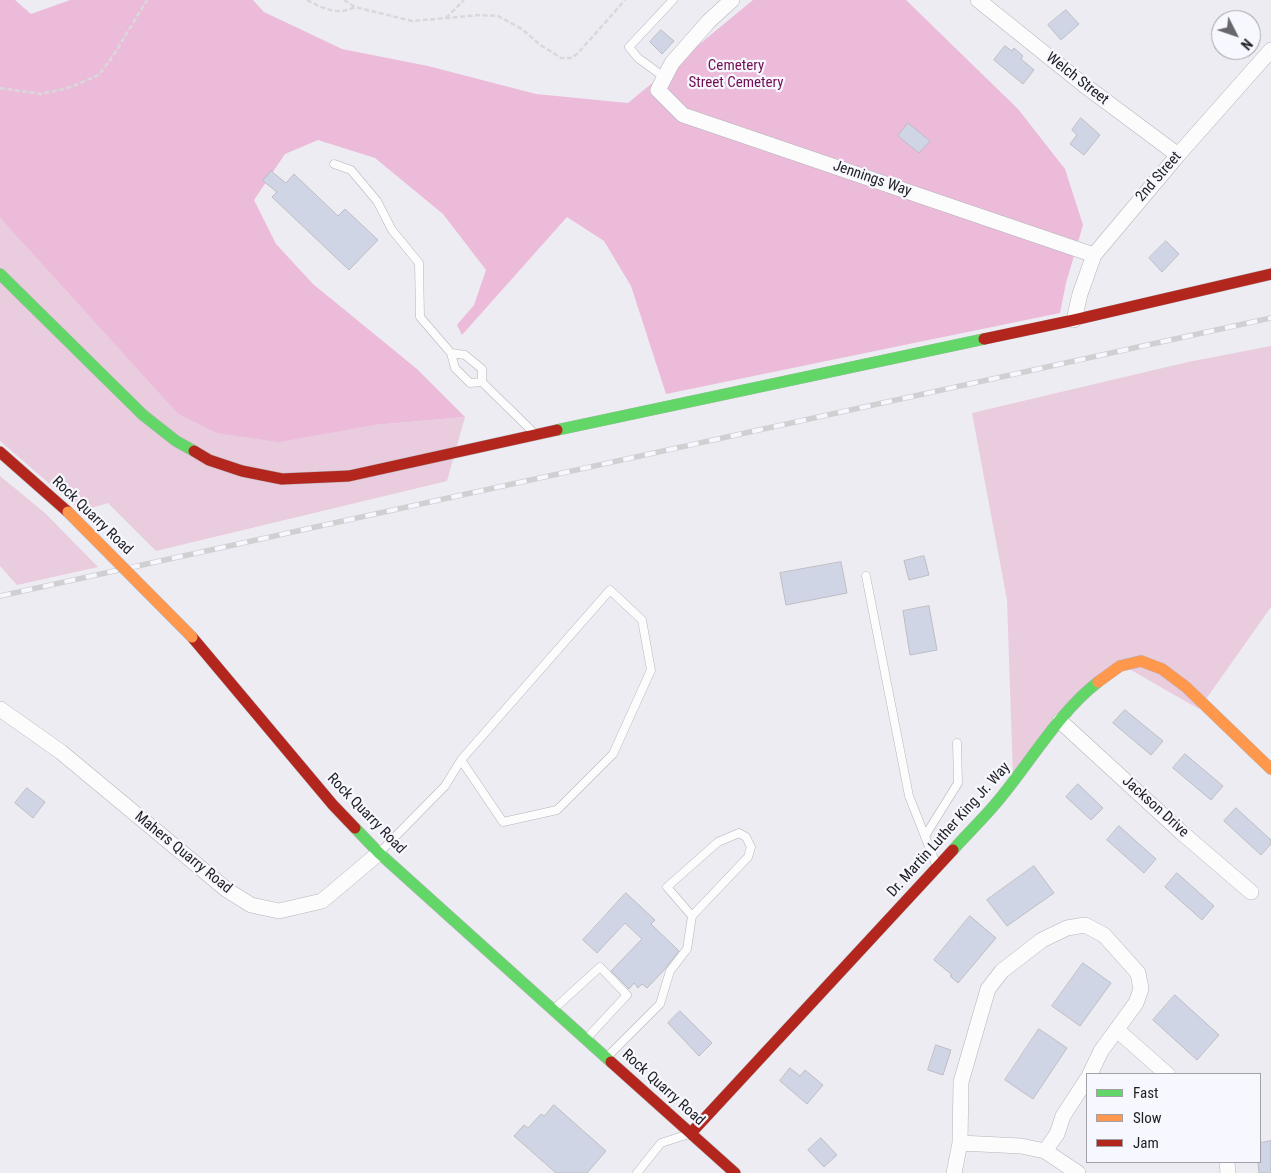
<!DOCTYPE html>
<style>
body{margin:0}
#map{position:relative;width:1271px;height:1173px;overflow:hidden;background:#edecf3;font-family:"Roboto Condensed",sans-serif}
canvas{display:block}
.legend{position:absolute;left:1086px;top:1073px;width:175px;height:90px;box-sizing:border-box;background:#f7f7ff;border:1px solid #a1a0a7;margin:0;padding:6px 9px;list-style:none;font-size:15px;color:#1f1e23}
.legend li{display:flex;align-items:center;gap:10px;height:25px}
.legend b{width:25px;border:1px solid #a1a0a7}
.north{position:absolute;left:1211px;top:10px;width:50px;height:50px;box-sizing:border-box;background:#f7f7ff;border:1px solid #a1a0a7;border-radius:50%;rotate:131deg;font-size:14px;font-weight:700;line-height:20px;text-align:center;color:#1f1e23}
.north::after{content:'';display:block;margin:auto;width:18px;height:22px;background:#67666c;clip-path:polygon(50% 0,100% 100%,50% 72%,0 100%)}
</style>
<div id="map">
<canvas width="1271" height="1173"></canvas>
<ul class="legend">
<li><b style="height:6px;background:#63d668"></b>Fast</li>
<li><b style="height:6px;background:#ff974d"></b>Slow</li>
<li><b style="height:6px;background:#b3261e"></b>Jam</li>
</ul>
<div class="north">N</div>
</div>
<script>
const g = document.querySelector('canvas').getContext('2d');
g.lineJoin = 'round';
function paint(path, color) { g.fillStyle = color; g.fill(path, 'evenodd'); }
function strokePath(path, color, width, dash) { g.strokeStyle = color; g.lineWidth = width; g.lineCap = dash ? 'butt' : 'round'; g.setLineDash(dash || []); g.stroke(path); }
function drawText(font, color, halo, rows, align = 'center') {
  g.font = font + ' "Roboto Condensed",sans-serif'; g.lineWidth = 4.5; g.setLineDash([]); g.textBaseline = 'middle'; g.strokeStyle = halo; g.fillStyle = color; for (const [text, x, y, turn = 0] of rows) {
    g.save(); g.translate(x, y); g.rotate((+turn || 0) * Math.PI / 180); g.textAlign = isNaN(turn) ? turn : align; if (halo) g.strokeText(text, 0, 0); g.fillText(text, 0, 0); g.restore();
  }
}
paint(new Path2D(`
 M0,218L177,413L374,425L465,417L447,481L156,551L108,503L81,511L0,441Z
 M1271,346V607L1199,709L1117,662L1013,776L1007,600L972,413L1188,362Z
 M0,476L45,513L98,567L17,585L0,566Z`), '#e9ccde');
paint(new Path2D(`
 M0,0H15L31,14L70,0H253L264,12L342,49L428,66L536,94L628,103L753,0H906L1018,109L1065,169L1083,225L1066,283L1060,313L666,394L631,286L604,241L567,217L462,335L457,325L474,305L486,270L443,214L375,158L318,140L285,154L254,200L276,244L313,284L417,369L465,417L374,425L279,442L217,433L177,413L0,218Z`), '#ebbbd9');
const building = new Path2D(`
 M1066,10L1079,24L1061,40L1048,25Z
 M661,30L674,41L662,54L650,42Z
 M1005,46L1012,51L1014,48L1023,56L1021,59L1034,70L1023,84L994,60Z
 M1081,118L1100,135L1084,155L1070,144L1077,135L1072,130Z
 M908,123L930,141L919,153L898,136Z
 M271,171L286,183L294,174L338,216L345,209L378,240L349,270L272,197L277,192L263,181Z
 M1166,241L1179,254L1162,272L1149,258Z
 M924,556L929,575L909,580L904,561Z
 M841,562L847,593L786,605L780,573Z
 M929,606L937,650L910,655L903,611Z
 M1125,710L1163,741L1151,755L1113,723Z
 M1185,754L1223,786L1211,800L1173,768Z
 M1078,784L1103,808L1091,820L1066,797Z
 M27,788L45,802L33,818L15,803Z
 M1236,808L1271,840V844L1261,855L1224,821Z
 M1119,826L1156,859L1144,873L1107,840Z
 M1034,866L1054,893L1007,926L987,900Z
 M1177,873L1214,906L1202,920L1165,887Z
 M626,893L655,920L651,924L679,951L665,969L647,988L642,984L638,988L634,983L629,989L611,971L642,939L625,923L597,953L583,940Z
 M970,916L996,938L958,983L950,976L952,975L934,960Z
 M1083,963L1111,983L1080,1026L1052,1006Z
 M1175,995L1219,1035L1197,1060L1153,1020Z
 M680,1011L712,1043L699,1056L668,1023Z
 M1039,1029L1067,1048L1033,1099L1005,1080Z
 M936,1045L951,1050L943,1075L928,1070Z
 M790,1068L800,1076L805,1070L823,1085L807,1104L780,1081Z
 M554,1105L606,1151L587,1173H556L514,1136L524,1125L528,1128L541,1114L544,1116Z
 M821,1138L837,1155L824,1167L808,1150Z
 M1271,1141V1173H1259L1258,1162H1260V1143Z`);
paint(building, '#cfd5e4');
strokePath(building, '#bdbdc3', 1);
const lane = new Path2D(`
 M664,77L638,58L629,47L673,0
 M334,164L351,170L377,201L392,230L419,263L420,317L451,353
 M482,382L470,383L455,368L451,353L465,355L482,369V382L532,431
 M866,576L909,796L936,864
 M925,836L958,783L957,743
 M381,851L445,786L461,760L610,590L642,620L651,670L613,754L557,810L503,822L461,760
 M555,1008L600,967L627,995L587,1038
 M608,1056L660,1004L670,971L687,949L692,916L748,857L751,847L746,837L739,833L718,842L667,887L692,916
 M637,1173L661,1143L689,1134`);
const street = new Path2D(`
 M732,0L709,21L672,63L658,90L683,115L1094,255
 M978,0L1084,85L1178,155
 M1074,320L1080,294L1094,255L1178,155L1271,50
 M0,709L61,752L227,890L251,905L279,911L322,901L379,853
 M1060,721L1181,832L1251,892
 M1117,1030L1167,1074
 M960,1143L1021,1146L1045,1151L1078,1173
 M1045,1151L1057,1134L1063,1116L1087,1079
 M1227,1162L1228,1173
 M954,1173L960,1143L961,1082L988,989L1002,971L1042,940L1067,928L1085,925L1104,935L1138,973L1141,989L1136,1003L1101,1051L1090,1074`);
const fast = new Path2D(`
 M0,274L143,415L176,441L194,451
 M557,430L984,339
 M355,828L379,853L611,1062
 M953,850C967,834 983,819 997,802C1030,763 1058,713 1098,682`);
const slow = new Path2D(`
 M1098,682L1120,666L1141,661L1162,669L1186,687L1271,769`);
const jam = new Path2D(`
 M984,339L1074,320L1271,274
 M194,451L209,460L242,471L282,479L349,476L557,430
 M0,452L68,512
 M192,637L333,805L355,828
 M611,1062L735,1173
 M691,1133L953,850`);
strokePath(lane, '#b5b5ba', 9);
strokePath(street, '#b5b5ba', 16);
strokePath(fast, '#b5b5ba', 12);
strokePath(slow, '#b5b5ba', 12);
strokePath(jam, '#b5b5ba', 12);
strokePath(new Path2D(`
 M307,0C322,8 338,16 355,7
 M344,0L355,7L412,21L480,15L498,16L522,29L539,44L561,58H572L579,52L625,0
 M446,18L464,0
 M0,88L41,94L68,88L99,75L113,56L147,0`), '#d9d8db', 2.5, [5, 2.5]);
strokePath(lane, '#fcfcfd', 8);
strokePath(street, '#fcfcfd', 15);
strokePath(fast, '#63d668', 11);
strokePath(slow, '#ff974d', 11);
strokePath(jam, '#b3261e', 11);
const rail = new Path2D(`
 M0,596L1271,318`);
strokePath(rail, '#d0d0d2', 5.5);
strokePath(rail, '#f7f7ff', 4, [11]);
const slowBridge = new Path2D(`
 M68,512L192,637`);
strokePath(slowBridge, '#b5b5ba', 12, []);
strokePath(slowBridge, '#ff974d', 11);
drawText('15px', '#730e52', '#f7f7ff', [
 ["Cemetery",736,66],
 ["Street Cemetery",736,83]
]);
drawText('15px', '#1f1e23', '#f7f7ff', [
 ["Welch Street",1077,79,38],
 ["2nd Street",1159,177,-49],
 ["Jennings Way",872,179,19],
 ["Rock Quarry Road",92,516,44],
 ["Jackson Drive",1155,807,42],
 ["Rock Quarry Road",366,814,46],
 ["Dr. Martin Luther King Jr. Way",949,830,-48],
 ["Mahers Quarry Road",183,853,39],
 ["Rock Quarry Road",663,1088,42]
]);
</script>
